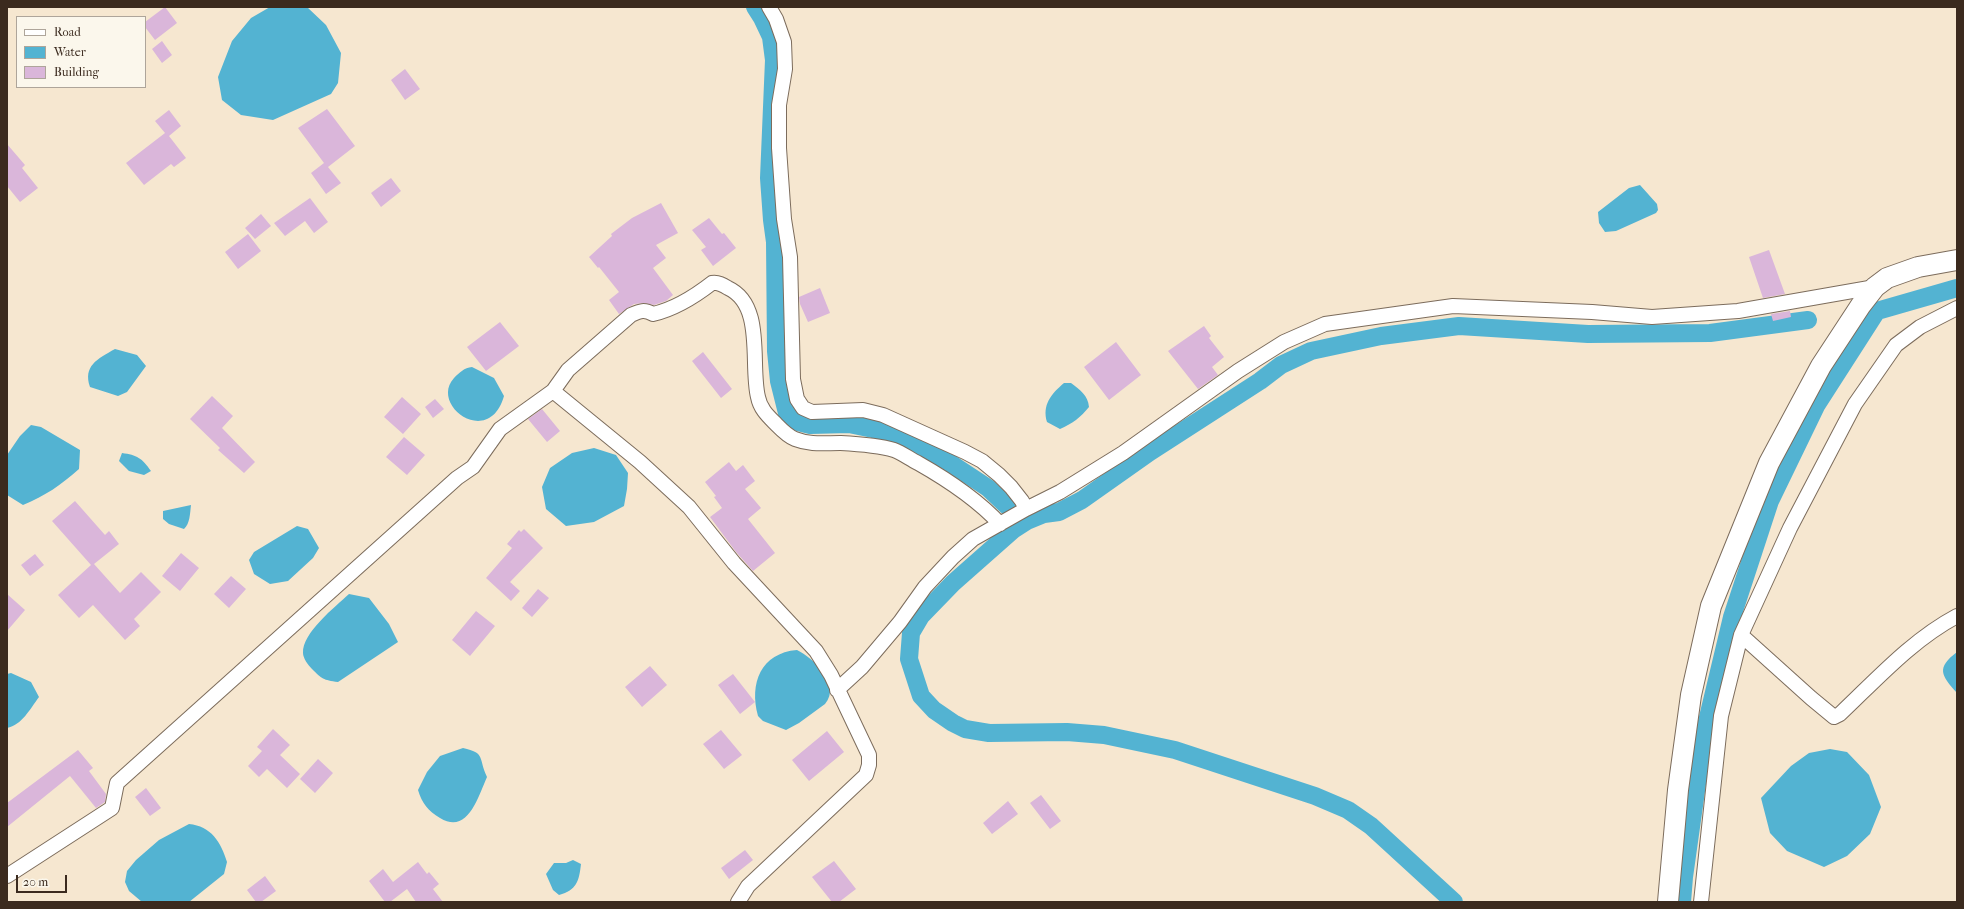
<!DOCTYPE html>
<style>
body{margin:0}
#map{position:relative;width:1964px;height:909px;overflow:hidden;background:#f6e7d0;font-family:"IM FELL French Canon",serif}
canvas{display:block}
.frame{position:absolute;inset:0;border:8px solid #3b2a1e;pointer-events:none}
.legend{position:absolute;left:16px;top:16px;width:130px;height:72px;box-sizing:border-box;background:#fbf7ec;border:1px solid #aea59a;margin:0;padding:5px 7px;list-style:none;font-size:12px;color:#3b2a1e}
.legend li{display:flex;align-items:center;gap:8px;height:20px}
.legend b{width:20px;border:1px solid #aea59a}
.scale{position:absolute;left:16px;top:875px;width:51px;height:18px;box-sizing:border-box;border:2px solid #3b2a1e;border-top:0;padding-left:5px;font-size:12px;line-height:14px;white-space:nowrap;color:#3b2a1e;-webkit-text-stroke:3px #fbf7ec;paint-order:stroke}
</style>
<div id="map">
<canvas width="1964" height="909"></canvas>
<div class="frame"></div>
<ul class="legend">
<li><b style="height:5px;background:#fff"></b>Road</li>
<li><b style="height:11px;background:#53b3d2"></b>Water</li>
<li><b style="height:11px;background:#dab6da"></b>Building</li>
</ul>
<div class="scale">20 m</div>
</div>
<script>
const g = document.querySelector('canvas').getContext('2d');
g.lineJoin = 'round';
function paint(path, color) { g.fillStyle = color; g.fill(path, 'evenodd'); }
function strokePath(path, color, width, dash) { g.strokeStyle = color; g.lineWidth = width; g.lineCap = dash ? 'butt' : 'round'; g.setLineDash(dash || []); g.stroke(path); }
paint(new Path2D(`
 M270,7H307L326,25L341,53L338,83L331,94L273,120L241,115L222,100L218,77L232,41L251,18Z
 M1640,185L1657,204L1658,210L1656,213L1616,231L1605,232L1599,223L1598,212L1629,188Z
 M115,349L137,355L146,366L127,392L118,396L90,387C83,366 97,359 115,349Z
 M472,367L494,378L504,396C489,449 429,405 454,378C460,372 464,368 472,367Z
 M1064,383H1071C1080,390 1088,395 1089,407C1081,417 1072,424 1060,429L1047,422C1042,405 1051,394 1064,383Z
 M31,425L41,427L80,450L79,469C61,485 45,496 23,505L7,495V455L20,436Z
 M594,448L616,455L628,473L627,489L624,506L594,522L566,526L546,509L542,487L550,468L572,453Z
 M122,453C137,455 142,458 151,471L144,475L129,471L119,461Z
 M191,505C190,513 190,524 184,529L169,524L163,519V511Z
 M297,526L308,529L319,548L313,558L288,581L270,584L254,574L249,560L254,552Z
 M349,594L369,598L389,624L398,642L338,682C323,680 322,679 312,669C308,665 303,658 303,653C302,633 335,607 349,594Z
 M797,650C813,658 842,684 825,704L799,723L786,730L763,721L758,716C749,683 761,653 797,650Z
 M1957,652V693C1941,675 1936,668 1957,652Z
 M11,673L31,682L39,697C30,709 22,725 7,728V674Z
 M463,748C486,753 478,758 487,777C478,797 468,835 440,818C428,811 422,803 418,790L427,772L440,756Z
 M1830,749L1847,752L1869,775L1881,807L1870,834L1847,856L1824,867L1787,851L1770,833L1761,798L1791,766L1809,753Z
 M189,824C211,826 221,842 227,862L224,874L189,902H142L129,891L125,882L127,871L136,860L159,840Z
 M573,860L581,864C579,881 577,890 559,895L553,890L546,874L554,863H566Z`), '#53b3d2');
strokePath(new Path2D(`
 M755,7L762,18L771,37L774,60L769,178L772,220L775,242L776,351L779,381L787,413L798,422L810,425L849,424L873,429L901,437L947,461L988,488L1007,506
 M1454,902L1371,826L1348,810L1315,796L1175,750L1104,735L1067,732L989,733L965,729L953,723L934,710L921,696L909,659L911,633L921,616L953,583L1013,530L1027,521L1044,514L1059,512L1082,500L1150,452L1260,381L1281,365L1311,351L1381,336L1459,326L1588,334L1710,333L1808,320
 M1682,902L1684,877L1704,734L1732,617L1770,501L1816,406L1877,311L1957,288`), '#53b3d2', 18);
paint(new Path2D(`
 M165,7L177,23L155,40L145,27V22Z
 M162,41L172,55L162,63L152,49Z
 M405,69L420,89L405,100L391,80Z
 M327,109L355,146L328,167L341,183L326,194L311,173L324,163L298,128Z
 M169,110L181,126L169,136L186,158L174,167L171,164L144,185L126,163L165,133L155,121Z
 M7,144L25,165L22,168L38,188L20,202L7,186Z
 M391,178L401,191L381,207L371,193Z
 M310,198L328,222L314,233L305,221L285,236L274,223Z
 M661,203L678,233L656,245L666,258L653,268L673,295L666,301L654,305L644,303L634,304L619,314L609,300L619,292L599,267L598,268L589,257L612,236L611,234L632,218Z
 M261,214L271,226L255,239L245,228Z
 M709,218L722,234L724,233L736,248L713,266L701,250L706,247L692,230Z
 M248,234L261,251L238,269L225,252Z
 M1769,250L1785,294L1763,298L1749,257Z
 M820,288L830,313L808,322L800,304L799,297Z
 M1790,311L1791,317L1773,321L1771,314Z
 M500,322L519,346L486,371L467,347Z
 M1204,326L1211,336L1209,338L1224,357L1212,367L1218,375L1198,389L1168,351Z
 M1116,342L1141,375L1109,400L1084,367Z
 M703,352L732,389L721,398L692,361Z
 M212,396L233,416L222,428L255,462L244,473L218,450L220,448L190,419Z
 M402,397L421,414L403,434L384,417Z
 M435,399L444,409L433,418L425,407Z
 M542,409L560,431L547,442L528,419Z
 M404,437L425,455L407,475L386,457Z
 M729,462L736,471L743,465L755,481L745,489L761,508L748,519L775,553L753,571L736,552L710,517L722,508L714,497L716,496L705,482Z
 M75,501L105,535L109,531L119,544L94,564L120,593L141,572L161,592L134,619L140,626L125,640L93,605L79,618L58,595L91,565L52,521Z
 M524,529L543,548L510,582L520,591L511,601L486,578L512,548L507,544L519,530L521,532Z
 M181,553L199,568L180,591L162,576Z
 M35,554L44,565L30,576L21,565Z
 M231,576L246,589L229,608L214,594Z
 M538,589L549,598L532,617L522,608Z
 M7,594L25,610L7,631Z
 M476,611L495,626L470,656L452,640Z
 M650,666L667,685L642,707L625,687Z
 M733,674L755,702L740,714L718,685Z
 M273,729L290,745L280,755L300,774L287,788L267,769L259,777L248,766L262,751L257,747Z
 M721,730L742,755L724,769L703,744Z
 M827,731L844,752L809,781L792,760Z
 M78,750L93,768L89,771L106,794L105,802L96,808L70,776L7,827V803Z
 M318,759L333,773L315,793L300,779Z
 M146,788L161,808L150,816L135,797Z
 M1041,795L1061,821L1050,829L1030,803Z
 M1008,801L1018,814L992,834L983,823Z
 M745,850L753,860L729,879L721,868Z
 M834,861L856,889L839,902H832L812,877Z
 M418,862L427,874L429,872L439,884L433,889L443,902H416L407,889L390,902H385L369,881L383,869L393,882Z
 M265,876L276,891L261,902H256L247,890Z`), '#dab6da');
const street = new Path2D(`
 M769,7L776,19L784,42L785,69L779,105V148L784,219L790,257L793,379L797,399L803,408L812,412L863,410L883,415L965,452L982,461L999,475L1011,487L1022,501L1026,509
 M553,391L568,370L631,315C640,311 644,309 653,314C675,309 694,297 712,283C718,282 723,285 728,288C765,305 750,365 758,397C760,408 767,415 774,422C780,428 787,436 795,439C810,445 824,443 840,443C858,444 877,445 894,450C902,453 910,459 918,463C948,480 977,499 1000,524
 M1741,635L1811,698L1834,717L1840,714C1877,679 1912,640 1957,616
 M837,690L862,667L900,622L925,587L953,557L973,539L1026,509L1060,492L1123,453L1238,371L1284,342L1325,324L1453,306L1592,312L1652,317L1738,311L1875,287
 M7,876L112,808L117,783L457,478L473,467L500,429L553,391L640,462L689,507L734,563L816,651L831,675L869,755V765L866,775L748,886L738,902
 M1701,902L1721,716L1741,635L1790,528L1855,404L1896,345L1920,327L1957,308`);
const secondary = new Path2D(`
 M1668,902L1678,790L1691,695L1711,606L1769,463L1821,366L1861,305L1875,287L1887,278L1918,267L1957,260`);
strokePath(street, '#7c6c5c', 16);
strokePath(secondary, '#7c6c5c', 22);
strokePath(street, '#fff', 14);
strokePath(secondary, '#fff', 20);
</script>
